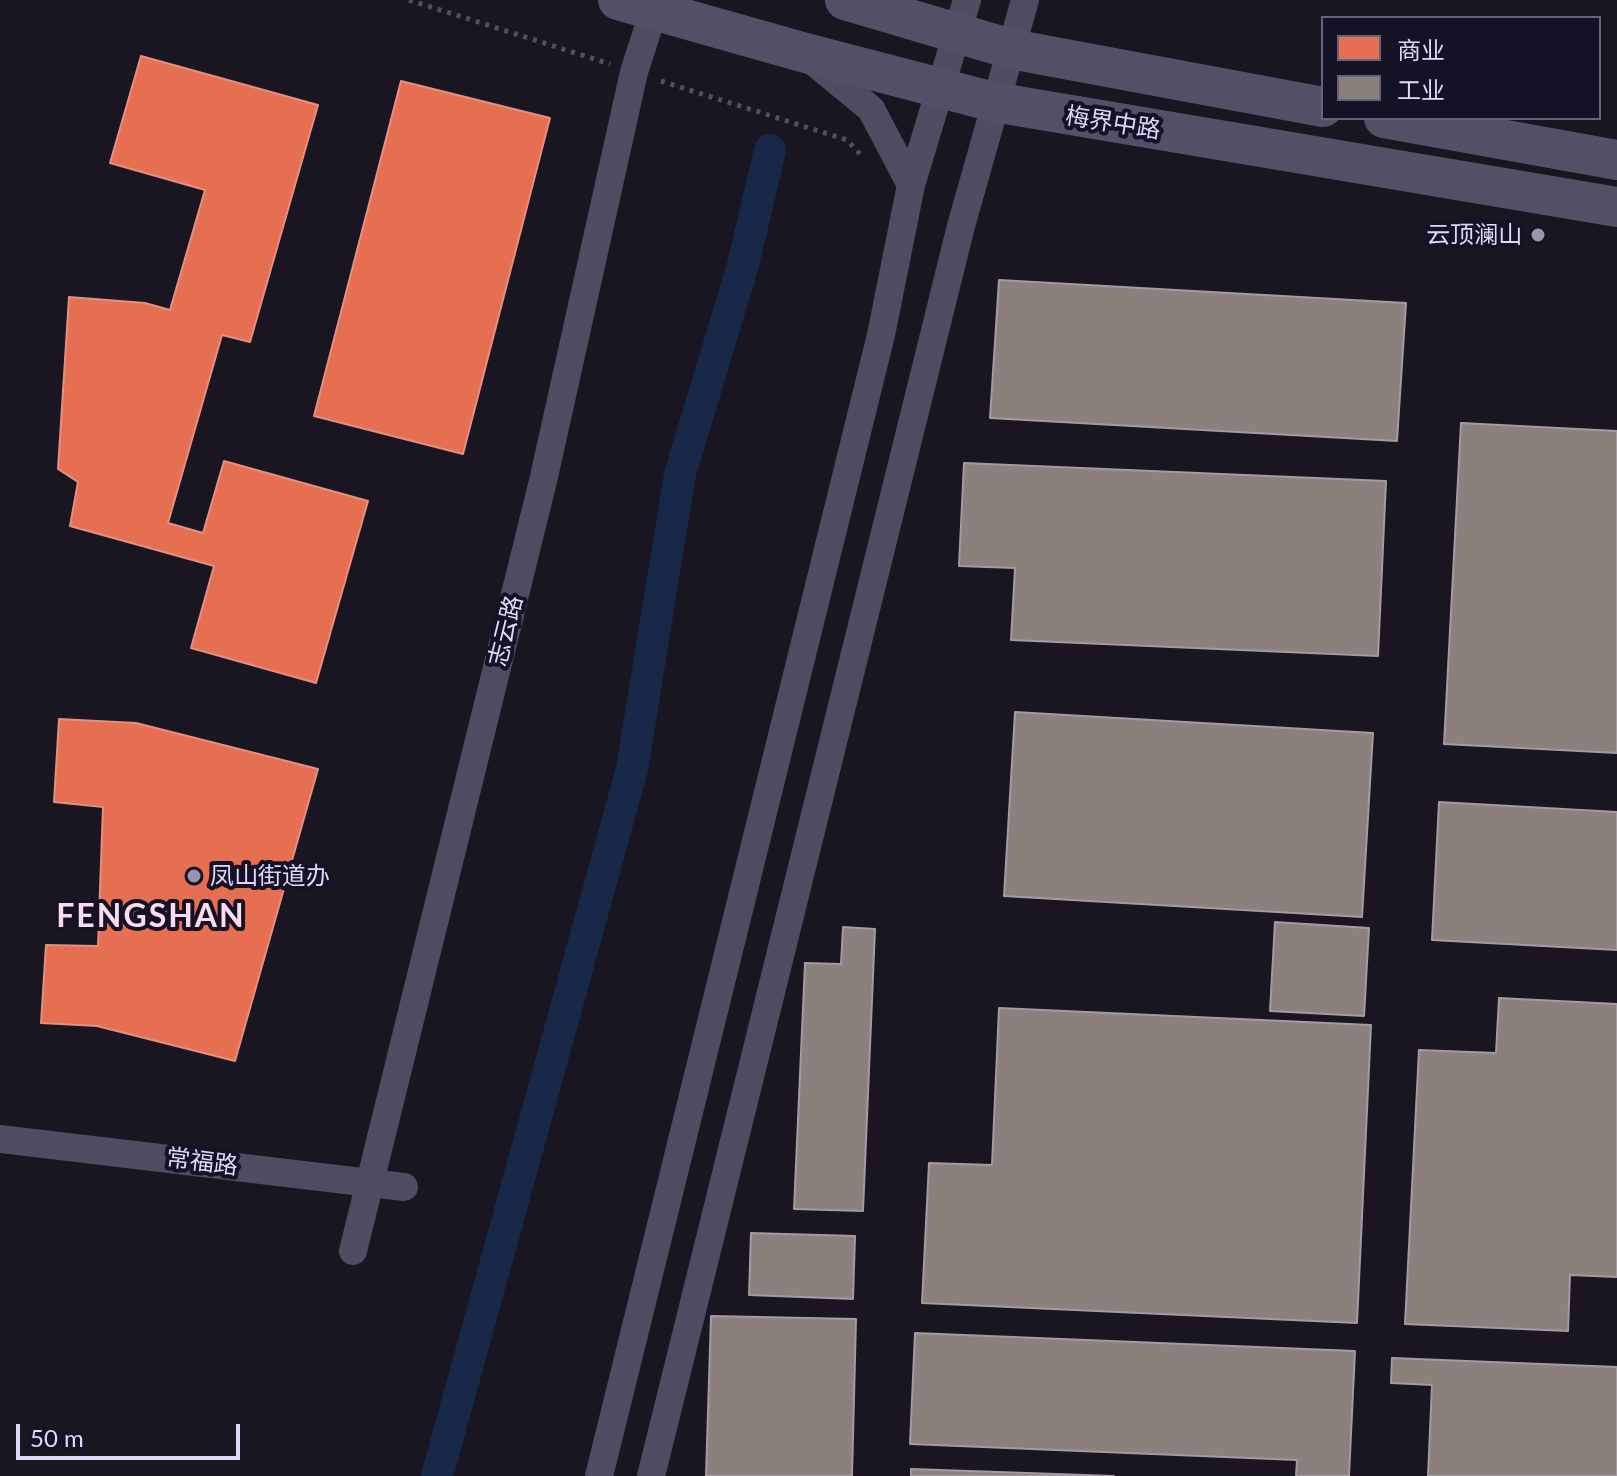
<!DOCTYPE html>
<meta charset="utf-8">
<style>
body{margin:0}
#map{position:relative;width:1617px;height:1476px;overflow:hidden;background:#191621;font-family:Lato,"Noto Sans SC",sans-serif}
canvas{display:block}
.legend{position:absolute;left:1321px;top:16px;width:280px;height:104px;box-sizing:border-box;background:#161225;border:2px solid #66627b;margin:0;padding:10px 14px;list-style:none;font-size:24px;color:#ded9fb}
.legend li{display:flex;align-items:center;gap:16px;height:40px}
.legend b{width:40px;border:2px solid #66627b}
.scale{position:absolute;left:16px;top:1424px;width:224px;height:36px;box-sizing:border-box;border:4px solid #ded9fb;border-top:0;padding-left:10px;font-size:24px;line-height:28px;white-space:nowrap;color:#ded9fb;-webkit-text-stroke:6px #161225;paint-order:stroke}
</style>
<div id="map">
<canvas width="1617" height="1476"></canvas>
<ul class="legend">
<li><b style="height:22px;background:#e76f51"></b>商业</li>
<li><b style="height:22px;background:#8a817c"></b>工业</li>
</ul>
<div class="scale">50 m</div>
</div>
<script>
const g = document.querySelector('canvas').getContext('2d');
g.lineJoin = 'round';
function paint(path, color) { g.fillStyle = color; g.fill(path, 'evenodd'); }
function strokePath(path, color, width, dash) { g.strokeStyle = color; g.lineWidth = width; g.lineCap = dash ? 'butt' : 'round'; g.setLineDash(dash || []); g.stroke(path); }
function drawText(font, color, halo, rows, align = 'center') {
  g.font = font + ' Lato,"Noto Sans SC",sans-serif'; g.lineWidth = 8; g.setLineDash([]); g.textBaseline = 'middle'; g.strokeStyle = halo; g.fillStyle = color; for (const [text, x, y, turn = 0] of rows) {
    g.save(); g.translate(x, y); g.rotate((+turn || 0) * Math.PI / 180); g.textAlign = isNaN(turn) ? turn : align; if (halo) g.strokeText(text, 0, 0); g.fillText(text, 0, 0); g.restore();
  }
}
const shops = new Path2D(`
 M141,56L318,105L250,342L222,335L168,523L203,533L224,461L368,501L316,683L191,648L214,566L70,526L78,482L58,469L69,297L145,303L170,310L205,190L110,163Z
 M401,81L550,118L463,454L314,416Z
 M59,719L136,723L318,769L235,1061L97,1026L41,1023L46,945L98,946L103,807L54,802Z`);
paint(shops, '#e76f51');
strokePath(shops, '#e48f84', 2);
const industry = new Path2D(`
 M999,280L1406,303L1397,441L990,418Z
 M1461,423L1617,431V753L1444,744Z
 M964,463L1386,481L1378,656L1011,640L1015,568L959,566Z
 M1015,712L1373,733L1362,917L1004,896Z
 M1439,802L1617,812V950L1432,940Z
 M1275,922L1369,928L1364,1016L1270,1011Z
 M843,927L875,929L863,1211L794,1209L805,963L841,964Z
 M1499,998L1617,1004V1277L1570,1275L1568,1331L1405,1324L1419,1050L1496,1053Z
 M999,1008L1371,1025L1357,1323L922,1303L929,1163L992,1165Z
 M751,1233L855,1236L853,1299L749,1295Z
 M711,1316L856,1319L852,1476H706Z
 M915,1333L1355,1351L1349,1476H1296L1297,1460L910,1444Z
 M1392,1358L1617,1367V1476H1428L1432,1385L1391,1383Z
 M911,1469L1114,1476H911Z`);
paint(industry, '#8a817c');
strokePath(industry, '#a39ba2', 2);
strokePath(new Path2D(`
 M437,1476L632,769L680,474L743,265L770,150`), '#162747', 32);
strokePath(new Path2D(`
 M409,0L610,64
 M661,81L847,140L860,154`), '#49525f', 5, [4, 6]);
strokePath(new Path2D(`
 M911,185L967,0
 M0,1139L404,1187
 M353,1251L543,481L634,72L654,10
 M599,1476L881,335L911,185L871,109L809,58
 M651,1476L961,226L1025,0`), '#4e4c60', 28);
strokePath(new Path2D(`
 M618,0L802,52L994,102L1617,207
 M845,0L1011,49L1323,107
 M1384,118L1617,160`), '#525066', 40);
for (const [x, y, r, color] of [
 [1538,235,8,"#9995af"],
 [194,876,8,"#9995af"]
]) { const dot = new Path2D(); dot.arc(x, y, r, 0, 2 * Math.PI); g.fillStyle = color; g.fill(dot); strokePath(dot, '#161225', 3); }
drawText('24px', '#ded9fb', '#161225', [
 ["梅界中路",1113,123,9],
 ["志云路",506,631,-76],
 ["常福路",202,1162,7]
]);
drawText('24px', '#ded9fb', '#161225', [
 ["云顶澜山",1522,235],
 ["凤山街道办",210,876,"left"]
], 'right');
g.letterSpacing = '2px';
drawText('bold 32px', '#fbdbee', '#161225', [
 ["FENGSHAN",151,917]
]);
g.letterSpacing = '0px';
</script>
